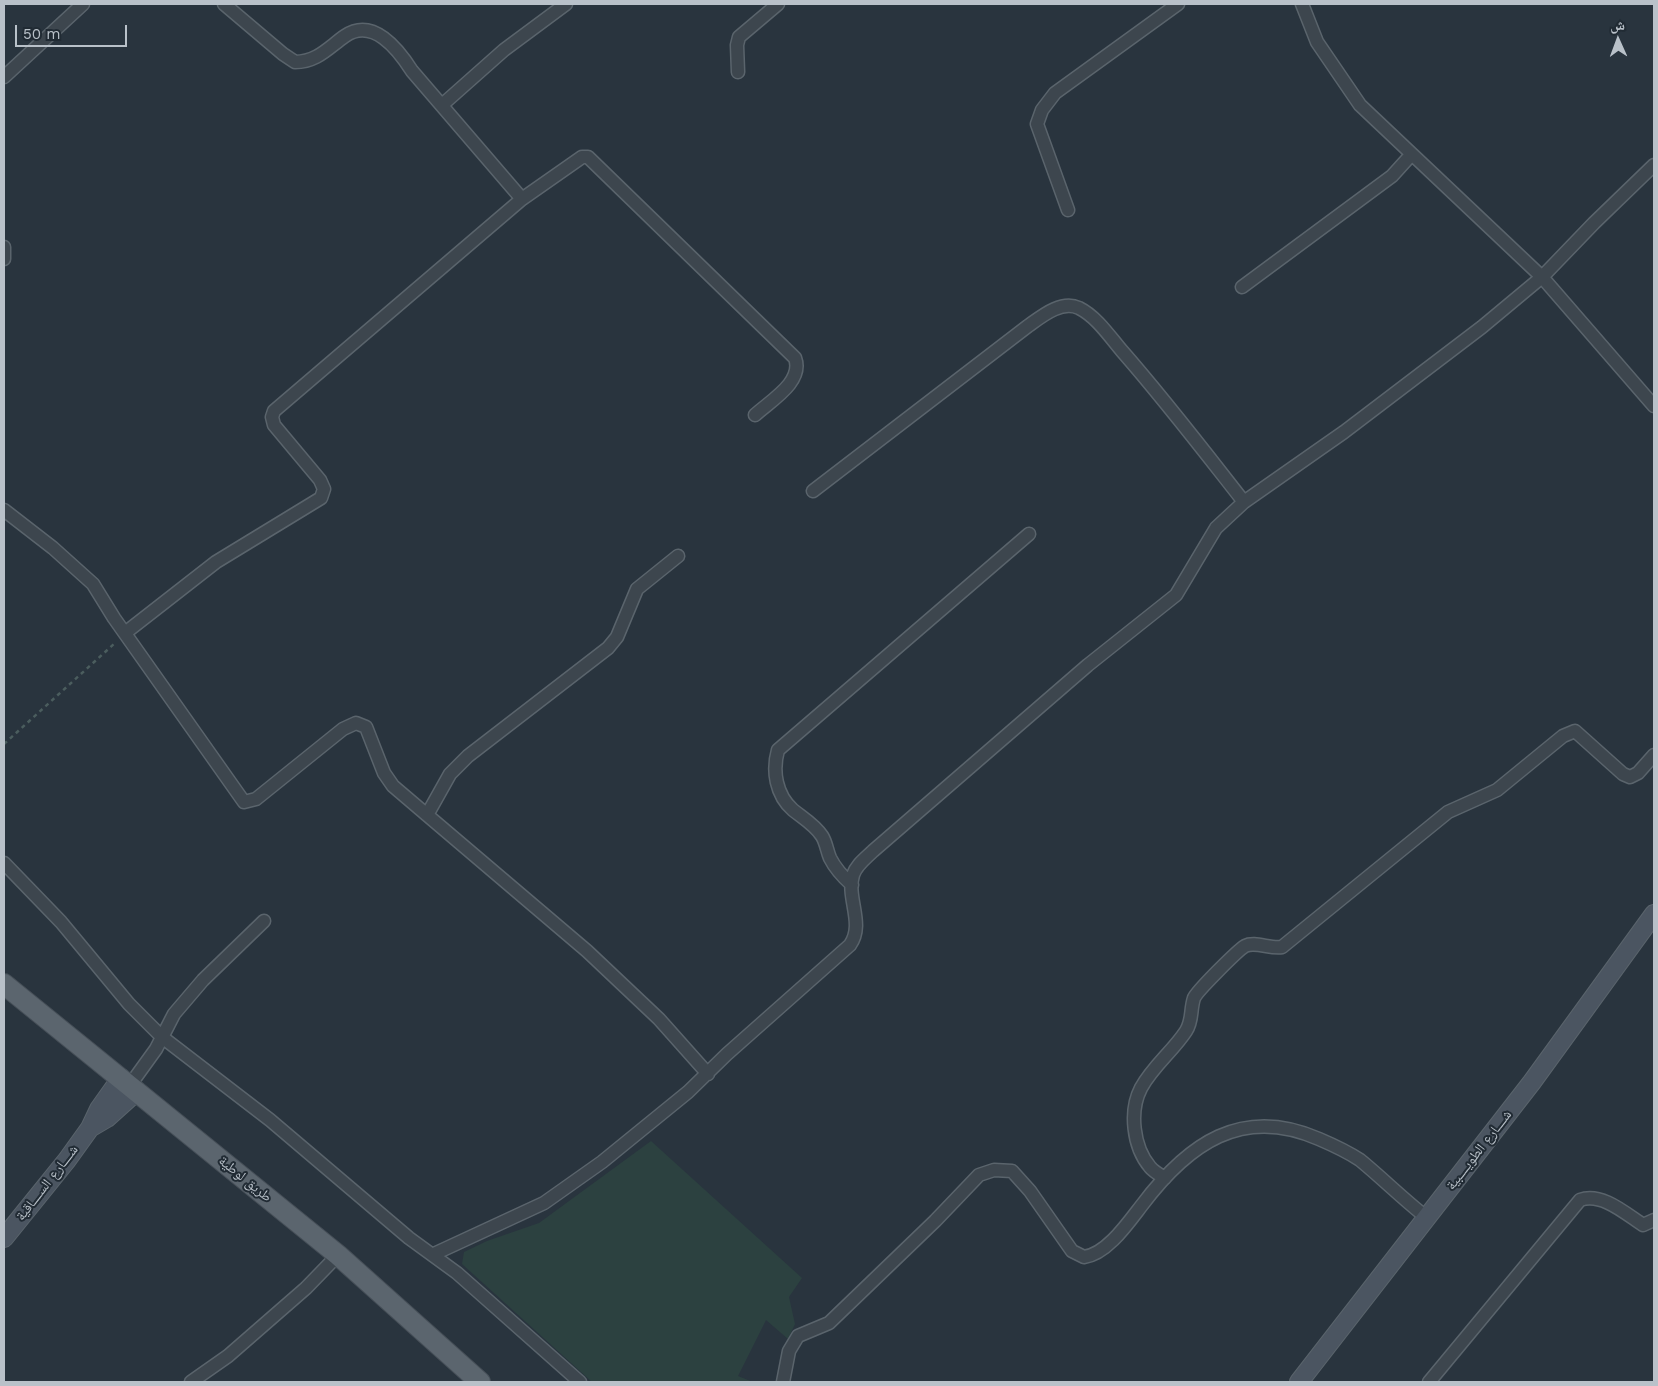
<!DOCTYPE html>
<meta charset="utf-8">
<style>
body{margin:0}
#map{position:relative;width:1658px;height:1386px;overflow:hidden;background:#29343e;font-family:"Work Sans","Noto Naskh Arabic",sans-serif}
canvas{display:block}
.frame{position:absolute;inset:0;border:5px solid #b9c1c9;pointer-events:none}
.north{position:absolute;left:1593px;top:15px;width:50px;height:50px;-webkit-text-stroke:4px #212b34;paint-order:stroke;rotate:358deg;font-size:14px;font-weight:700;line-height:20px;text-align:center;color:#b9c1c9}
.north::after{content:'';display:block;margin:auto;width:18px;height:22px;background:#b9c1c9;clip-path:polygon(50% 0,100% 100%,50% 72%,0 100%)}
.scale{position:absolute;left:15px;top:25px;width:112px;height:22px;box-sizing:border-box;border:2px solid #b9c1c9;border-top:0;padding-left:6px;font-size:15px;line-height:18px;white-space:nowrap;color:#b9c1c9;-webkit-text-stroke:4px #212b34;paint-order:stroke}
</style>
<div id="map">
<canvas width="1658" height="1386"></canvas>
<div class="frame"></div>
<div class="north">ش</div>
<div class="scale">50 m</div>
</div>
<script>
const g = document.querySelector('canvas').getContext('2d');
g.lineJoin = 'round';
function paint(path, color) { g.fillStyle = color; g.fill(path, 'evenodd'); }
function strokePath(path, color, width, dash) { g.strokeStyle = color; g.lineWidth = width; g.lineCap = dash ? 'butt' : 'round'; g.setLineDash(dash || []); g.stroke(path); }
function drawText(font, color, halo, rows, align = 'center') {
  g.font = font + ' "Work Sans","Noto Naskh Arabic",sans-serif'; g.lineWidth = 4; g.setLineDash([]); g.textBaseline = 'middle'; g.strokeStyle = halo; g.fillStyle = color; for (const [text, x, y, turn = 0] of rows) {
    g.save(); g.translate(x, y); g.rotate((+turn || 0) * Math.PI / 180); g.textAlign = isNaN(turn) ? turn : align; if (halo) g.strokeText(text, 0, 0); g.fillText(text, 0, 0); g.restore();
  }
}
paint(new Path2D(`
 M651,1141L802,1278L789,1297L795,1324L788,1339L766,1320L738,1376L753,1382H592L462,1264L464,1252L487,1241L539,1223Z`), '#2c4140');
const street = new Path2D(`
 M224,4L283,54L295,62C317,62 328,48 345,36C373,17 398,49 412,71L522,199
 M1302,4L1317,42L1360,105L1542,277L1654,406
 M738,72L737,45L739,37L778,4
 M4,77L83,4
 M442,105L504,50L566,4
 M1068,210L1037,124L1042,110L1055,93L1178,4
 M4,247V259
 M1242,287L1392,176L1411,155
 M813,491L1028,326C1042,316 1061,300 1079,308C1097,317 1110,337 1122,351C1165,400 1204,451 1244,502
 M4,510L53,548L93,584L114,618L244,802L256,799L343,729L356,723L366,727L384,773L393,786L427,815
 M678,556L637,589L617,637L608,648L468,756L450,774L427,815L587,951L659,1019L708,1074
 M125,633L216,562L321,498L324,489L320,480L274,425L272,417L274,411L522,199L582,157H588L795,358C804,382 770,401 755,415
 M4,863L61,922L129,1004L162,1037L270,1120L409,1238L457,1273L580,1382
 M852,885C843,877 835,868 830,858C827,851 826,842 822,836C815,825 803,818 793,810C776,795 772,771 778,750L1029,534
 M130,1085L156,1049L174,1014L203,980L264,921
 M1165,1178C1160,1175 1154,1172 1150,1167C1133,1147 1129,1111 1141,1088C1153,1066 1173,1051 1186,1031C1193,1020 1190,1010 1194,998C1197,991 1237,951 1245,946C1255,941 1270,949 1282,947L1448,812L1497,790L1563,736L1575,731L1623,774L1630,777L1638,773L1654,755
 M434,1254L544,1203L602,1162L688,1092L727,1054L850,945C865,924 846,898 853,875C856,865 866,858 873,851L1088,665L1176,595L1216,528L1244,502L1344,432L1482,327L1542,277L1594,223L1654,165
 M191,1382L228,1356L306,1288L338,1255
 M783,1382L789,1351L798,1336L829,1323L935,1221L979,1175L994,1170L1012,1171L1030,1191L1072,1251L1084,1257C1107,1254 1128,1223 1142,1205C1188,1144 1242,1105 1319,1139C1333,1145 1348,1152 1360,1160C1382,1178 1403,1199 1426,1217
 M1429,1382L1580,1200C1602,1192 1626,1214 1643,1225L1654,1220`);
const secondary = new Path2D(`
 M90,1128L107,1118L137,1091
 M4,1238L67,1160L90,1128L99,1109L121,1078
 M1299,1382L1532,1082L1654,914`);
const primary = new Path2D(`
 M4,984L338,1255L480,1382`);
strokePath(street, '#5a646c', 15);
strokePath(secondary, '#5a646c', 20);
strokePath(primary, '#464f58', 22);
strokePath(new Path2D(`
 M4,744L115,643`), '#4b5d5e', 2.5, [4, 4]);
strokePath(street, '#3d464e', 12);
strokePath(secondary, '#4b5561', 18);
strokePath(primary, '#5b656e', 20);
drawText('14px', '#b9c1c9', '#212b34', [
 ["شــــارع الطويــــبية",1479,1150,-52],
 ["طريق لوطية",245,1179,39],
 ["شــــارع الســــاقية",47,1183,-52]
]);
</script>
